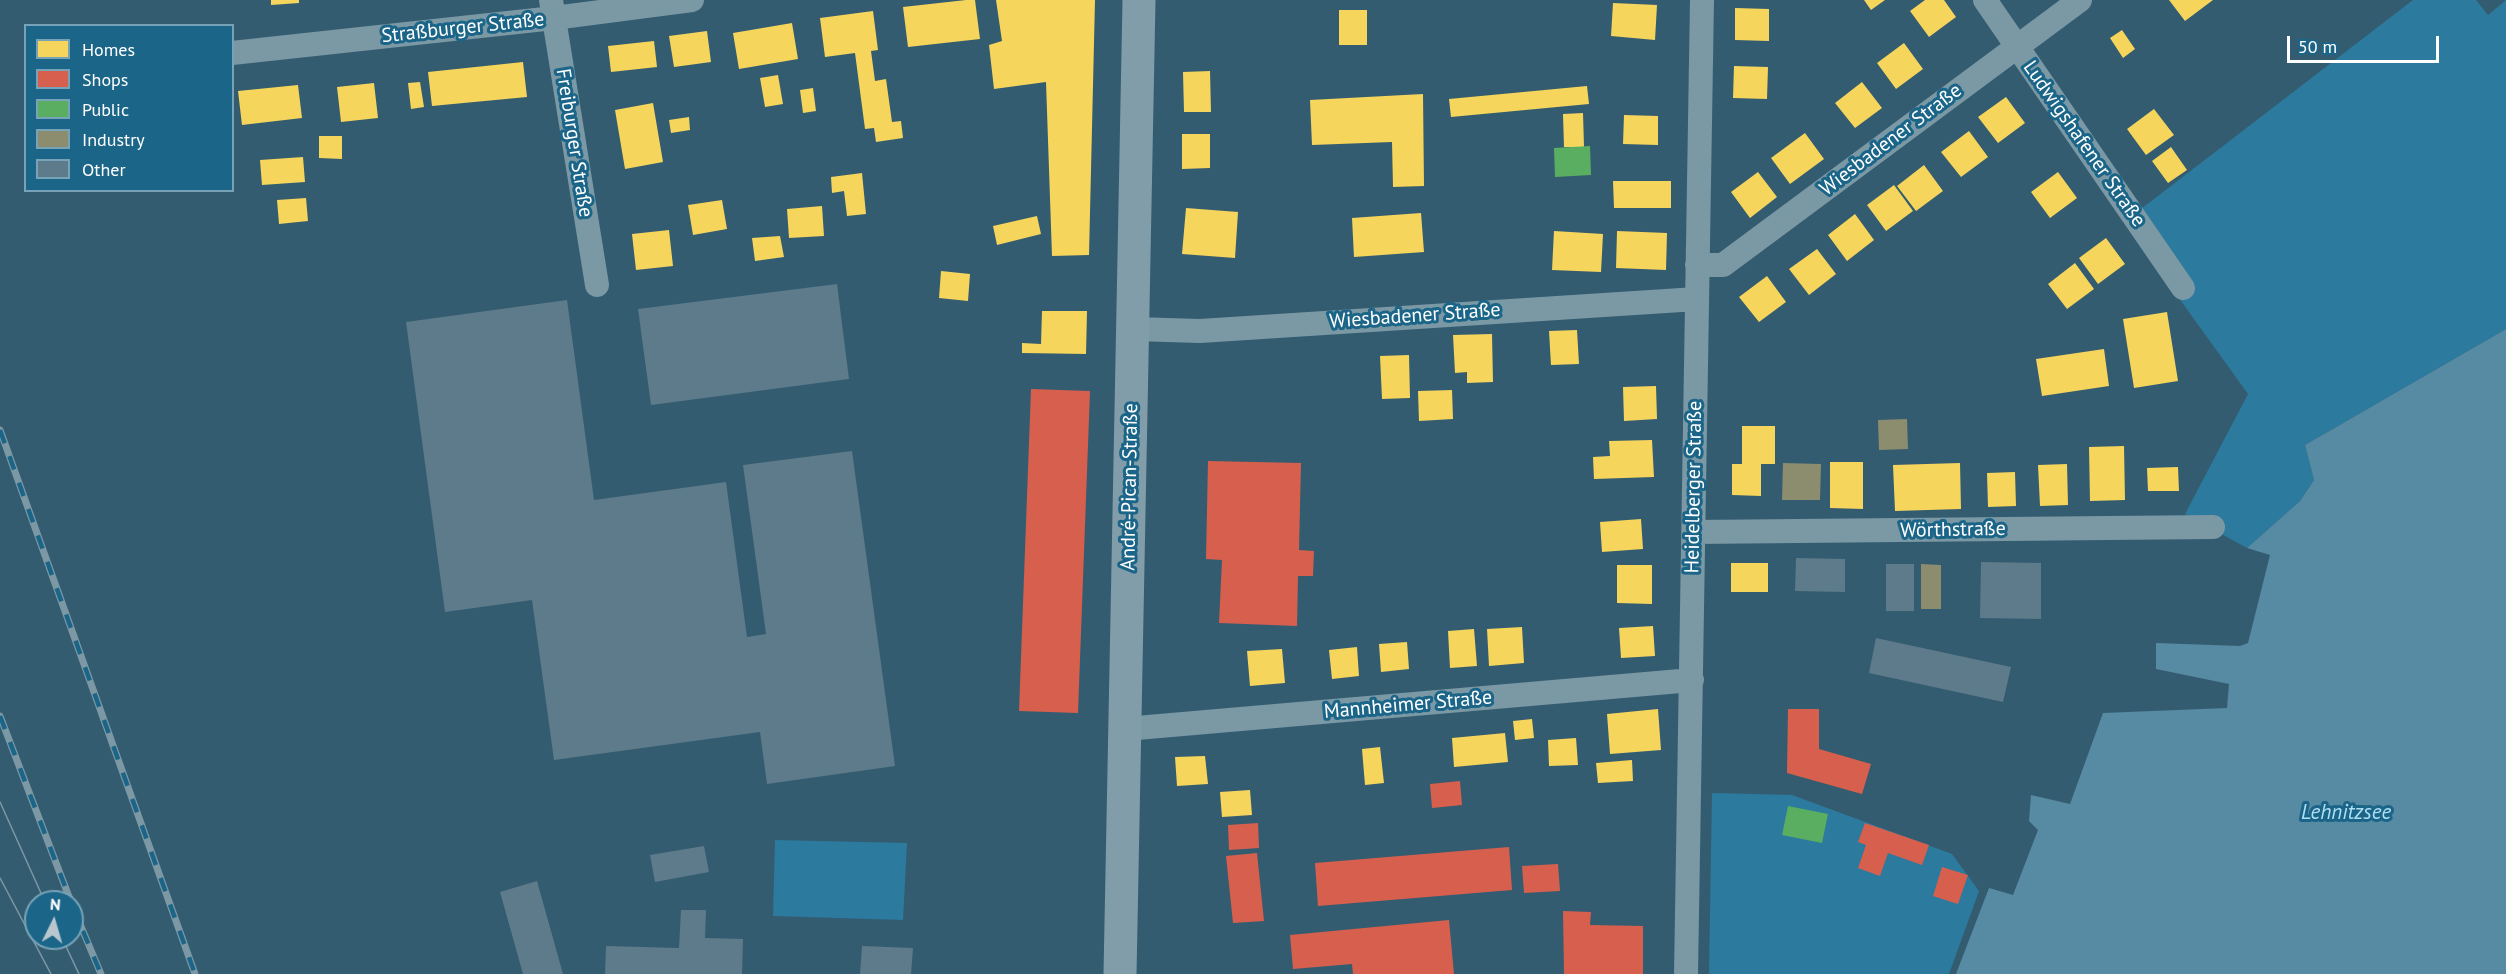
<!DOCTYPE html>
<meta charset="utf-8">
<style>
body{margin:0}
#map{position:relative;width:2506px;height:974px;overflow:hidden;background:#345c70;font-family:"PT Sans",sans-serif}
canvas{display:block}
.legend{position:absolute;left:24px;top:24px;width:210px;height:168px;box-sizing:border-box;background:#1b6588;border:2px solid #76a3b8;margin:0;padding:8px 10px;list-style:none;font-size:18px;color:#fff}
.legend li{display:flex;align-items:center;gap:12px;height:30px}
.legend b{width:30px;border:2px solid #76a3b8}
.north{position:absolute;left:24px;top:890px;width:60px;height:60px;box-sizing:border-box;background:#1b6588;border:2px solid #76a3b8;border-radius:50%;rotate:5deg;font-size:16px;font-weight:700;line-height:24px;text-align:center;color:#fff}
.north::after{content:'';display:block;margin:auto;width:21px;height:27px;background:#b8c6cd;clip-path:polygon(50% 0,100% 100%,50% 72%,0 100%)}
.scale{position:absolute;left:2287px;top:36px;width:152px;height:27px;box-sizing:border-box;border:3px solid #fff;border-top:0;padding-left:8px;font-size:18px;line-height:21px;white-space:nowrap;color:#fff;-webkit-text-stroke:4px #1b6588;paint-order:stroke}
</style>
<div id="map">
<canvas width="2506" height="974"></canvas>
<ul class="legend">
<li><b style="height:16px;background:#f6d55c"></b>Homes</li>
<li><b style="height:16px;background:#d6604d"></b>Shops</li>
<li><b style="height:16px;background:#5aae61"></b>Public</li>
<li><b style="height:16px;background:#8c8c6e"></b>Industry</li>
<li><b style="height:16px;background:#5d7b8a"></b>Other</li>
</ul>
<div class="north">N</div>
<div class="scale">50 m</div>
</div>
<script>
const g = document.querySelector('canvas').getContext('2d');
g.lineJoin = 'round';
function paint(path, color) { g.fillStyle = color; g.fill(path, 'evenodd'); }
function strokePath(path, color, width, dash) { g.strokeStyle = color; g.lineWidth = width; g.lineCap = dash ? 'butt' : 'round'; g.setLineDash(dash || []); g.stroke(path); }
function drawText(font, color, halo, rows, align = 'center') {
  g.font = font + ' "PT Sans",sans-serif'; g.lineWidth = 6; g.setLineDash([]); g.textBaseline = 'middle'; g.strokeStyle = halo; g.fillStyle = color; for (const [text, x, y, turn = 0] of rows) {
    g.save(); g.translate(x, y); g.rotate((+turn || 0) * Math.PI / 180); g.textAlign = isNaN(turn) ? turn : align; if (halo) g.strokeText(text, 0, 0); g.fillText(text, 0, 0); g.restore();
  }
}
paint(new Path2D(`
 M2413,0H2476L2488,15L2506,0V329L2305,445L2314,480L2300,501L2247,548L2185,514L2248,394L2124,222Z
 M1712,793L1792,795L1952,854L1979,891L1949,974H1709Z
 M775,840L907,843L903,920L773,916Z`), '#2c7a9e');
paint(new Path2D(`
 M2506,329V974H1956L1989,888L2013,895L2038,830L2029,821L2031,795L2070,804L2103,713L2227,708L2229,684L2156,669V643L2240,646L2248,643L2270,555L2247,548L2300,501L2314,480L2305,445Z`), '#578aa3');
paint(new Path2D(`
 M271,0H299V3L271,5Z
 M966,0H975L980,39L908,47L903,7Z
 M996,0H1095L1089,255L1052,256L1046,82L994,89L989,45L1002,41Z
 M1864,0H1885L1871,10Z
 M1925,0H1944L1956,17L1929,37L1910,11Z
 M2169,0H2213L2185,21Z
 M1613,3L1657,5L1655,40L1611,36Z
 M1735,8L1769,9V41L1735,40Z
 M1339,10H1367V45H1339Z
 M873,11L878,50L871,51L875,81L886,79L892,122L901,121L903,138L876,142L874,128L865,129L855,53L825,57L820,18Z
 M792,23L798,59L739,69L733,33Z
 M2122,30L2135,49L2123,58L2110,38Z
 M707,31L711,62L674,67L669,36Z
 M654,41L657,67L611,72L608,46Z
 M1904,43L1923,69L1896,89L1877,63Z
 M523,62L527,97L432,106L428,72Z
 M1734,66L1768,67L1767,99L1733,98Z
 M1210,71L1211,112H1184L1183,72Z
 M778,75L783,104L765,107L760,78Z
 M420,82L424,107L411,109L408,83Z
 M1862,82L1882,108L1855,128L1835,103Z
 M374,83L378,118L341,122L337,87Z
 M298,85L302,118L242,125L238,91Z
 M1587,86L1589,104L1451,117L1449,99Z
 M813,88L816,111L803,113L800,90Z
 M1423,94L1424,186L1393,187L1392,142L1312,145L1310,100Z
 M2006,97L2025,123L1998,143L1978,117Z
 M653,103L663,162L625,169L615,110Z
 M2154,109L2174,135L2146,155L2127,129Z
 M1583,113L1584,147H1564L1563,114Z
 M1624,115L1658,116V145L1623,144Z
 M689,117L690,130L671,133L669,120Z
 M1969,131L1988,157L1961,177L1941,152Z
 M1805,133L1824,159L1790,184L1771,158Z
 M1182,134H1210V168L1182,169Z
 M319,136H342V159L319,158Z
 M2171,147L2187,170L2168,183L2152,161Z
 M303,157L305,182L262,185L260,160Z
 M1924,165L1943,191L1916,211L1897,186Z
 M1758,172L1777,197L1750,218L1731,192Z
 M2058,172L2077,198L2050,218L2031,192Z
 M862,173L866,214L847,216L844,191L832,193L831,177Z
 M1613,181H1671V208H1614Z
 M1894,185L1913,211L1886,231L1867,205Z
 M306,198L308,221L279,224L277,200Z
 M722,200L727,229L693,235L688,205Z
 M822,206L824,236L789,238L787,209Z
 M1186,208L1238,212L1235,258L1182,254Z
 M1421,213L1424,252L1354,257L1352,218Z
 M1855,214L1874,240L1847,261L1828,235Z
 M1037,216L1041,234L997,245L993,226Z
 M669,230L673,266L636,270L632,234Z
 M1554,231L1603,234L1601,272L1552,270Z
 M1617,231L1667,233L1666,270L1616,268Z
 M780,236L784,257L755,261L752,238Z
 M2106,238L2125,264L2098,284L2079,258Z
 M1817,249L1836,274L1809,295L1789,269Z
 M2075,263L2094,289L2067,309L2048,284Z
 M941,271L970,274L968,301L939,298Z
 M1767,276L1786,302L1759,322L1739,297Z
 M1042,311H1087L1086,354L1022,353V343L1041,344Z
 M2167,312L2178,381L2134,388L2123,319Z
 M1577,330L1579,364L1551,365L1549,331Z
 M1492,334L1493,382L1467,383V372L1455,373L1453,335Z
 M2104,349L2109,386L2042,396L2036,359Z
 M1409,355L1410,398L1382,399L1380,356Z
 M1656,386L1657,419L1624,421L1623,387Z
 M1452,390L1453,419L1419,421L1418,391Z
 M1742,426H1775V464H1761V496L1732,495V464H1742Z
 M1652,440L1654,477L1594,479L1593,457L1610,456L1609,441Z
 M2124,446L2125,500L2090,501L2089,447Z
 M1830,462H1863V509L1830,508Z
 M1960,463L1961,509L1895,511L1893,465Z
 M2067,464L2068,505L2040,506L2038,465Z
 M2178,467L2179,491H2148L2147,468Z
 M2015,472L2016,506L1988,507L1987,473Z
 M1641,519L1643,549L1602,552L1600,522Z
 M1731,563H1768V592H1731Z
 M1617,565H1652V604L1617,603Z
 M1653,626L1655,656L1621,658L1619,628Z
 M1522,627L1524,663L1489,666L1487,629Z
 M1474,629L1477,666L1450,668L1448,631Z
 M1407,642L1409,669L1381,672L1379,644Z
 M1357,647L1359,676L1332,679L1329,650Z
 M1282,649L1285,683L1250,686L1247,651Z
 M1658,709L1661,750L1610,754L1607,714Z
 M1532,719L1534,738L1515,740L1513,721Z
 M1505,733L1508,762L1454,767L1452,738Z
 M1576,738L1578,765L1549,766L1548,740Z
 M1380,747L1384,783L1365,785L1362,749Z
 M1205,756L1208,784L1177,786L1175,757Z
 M1632,760L1633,781L1598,783L1596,763Z
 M1250,790L1252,815L1222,817L1220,792Z`), '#f6d55c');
paint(new Path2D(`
 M1031,389L1090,391L1078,713L1019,711Z
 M1208,461L1301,463L1299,550L1314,551L1313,576H1298L1297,626L1219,623L1222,560L1206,559Z
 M1788,709H1819V749L1871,764L1862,794L1787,773Z
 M1460,781L1462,805L1432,808L1430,784Z
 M1258,823L1259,848L1229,850L1228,825Z
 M1865,823L1929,845L1922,865L1888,853L1880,876L1858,868L1866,845L1858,842Z
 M1509,847L1512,890L1318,906L1315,863Z
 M1257,853L1264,921L1233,923L1226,856Z
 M1558,864L1560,891L1524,893L1522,866Z
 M1942,867L1968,875L1958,904L1933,896Z
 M1563,911L1591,912L1590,925L1643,926V974H1564Z
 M1449,920L1454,974H1353L1352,964L1293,969L1290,935Z`), '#d6604d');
paint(new Path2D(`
 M1590,146L1591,175L1555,177L1554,148Z
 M1788,806L1828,814L1822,843L1782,835Z`), '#5aae61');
paint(new Path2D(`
 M1907,419L1908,449L1879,450L1878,420Z
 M1783,463L1821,464L1820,500H1782Z
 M1921,564L1941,565V609H1921Z`), '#8c8c6e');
paint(new Path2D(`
 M837,284L849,379L651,405L638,309Z
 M567,300L594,500L726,482L747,637L766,634L743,465L852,451L895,766L767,784L760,732L554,760L532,600L445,612L406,322Z
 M1796,558L1845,559V592L1795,591Z
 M1981,562L2041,563V619L1980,618Z
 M1886,564H1914V611H1886Z
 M1876,638L2011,667L2003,702L1869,673Z
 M704,846L709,872L655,882L650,855Z
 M537,881L563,974H523L500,892Z
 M681,910H706L705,938L743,939L742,974H605L606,946L679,948Z
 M862,946L913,948L911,974H860Z`), '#5d7b8a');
strokePath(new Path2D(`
 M551,0L597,285
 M1985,0L2183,288
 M232,53L554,18L692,0
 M1697,265H1723L2080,0
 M1134,329L1200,331L1697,299
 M1694,532L2213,527
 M1125,729L1692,680
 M1686,974L1702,0`), '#7b98a5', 24);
strokePath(new Path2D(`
 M1120,974L1139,0`), '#829daa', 33);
strokePath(new Path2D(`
 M0,802L45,902
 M0,878L51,974
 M62,938L79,974`), '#7b98a4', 1.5);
const rail = new Path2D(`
 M0,430L195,974
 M0,716L71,902
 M72,905L101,974`);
strokePath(rail, '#7b98a4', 7);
strokePath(rail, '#1b6588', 4.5, [14]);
drawText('20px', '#fff', '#1b6588', [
 ["Straßburger Straße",463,28,-6],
 ["Wiesbadener Straße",1891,140,-37],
 ["Freiburger Straße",574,143,81],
 ["Ludwigshafener Straße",2084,144,55],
 ["Wiesbadener Straße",1415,316,-4],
 ["André-Pican-Straße",1130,487,-89],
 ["Heidelberger Straße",1694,487,-89],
 ["Wörthstraße",1953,530,-1],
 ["Mannheimer Straße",1408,705,-5]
]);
drawText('italic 21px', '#b0dff4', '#1b6588', [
 ["Lehnitzsee",2346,813]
]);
</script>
